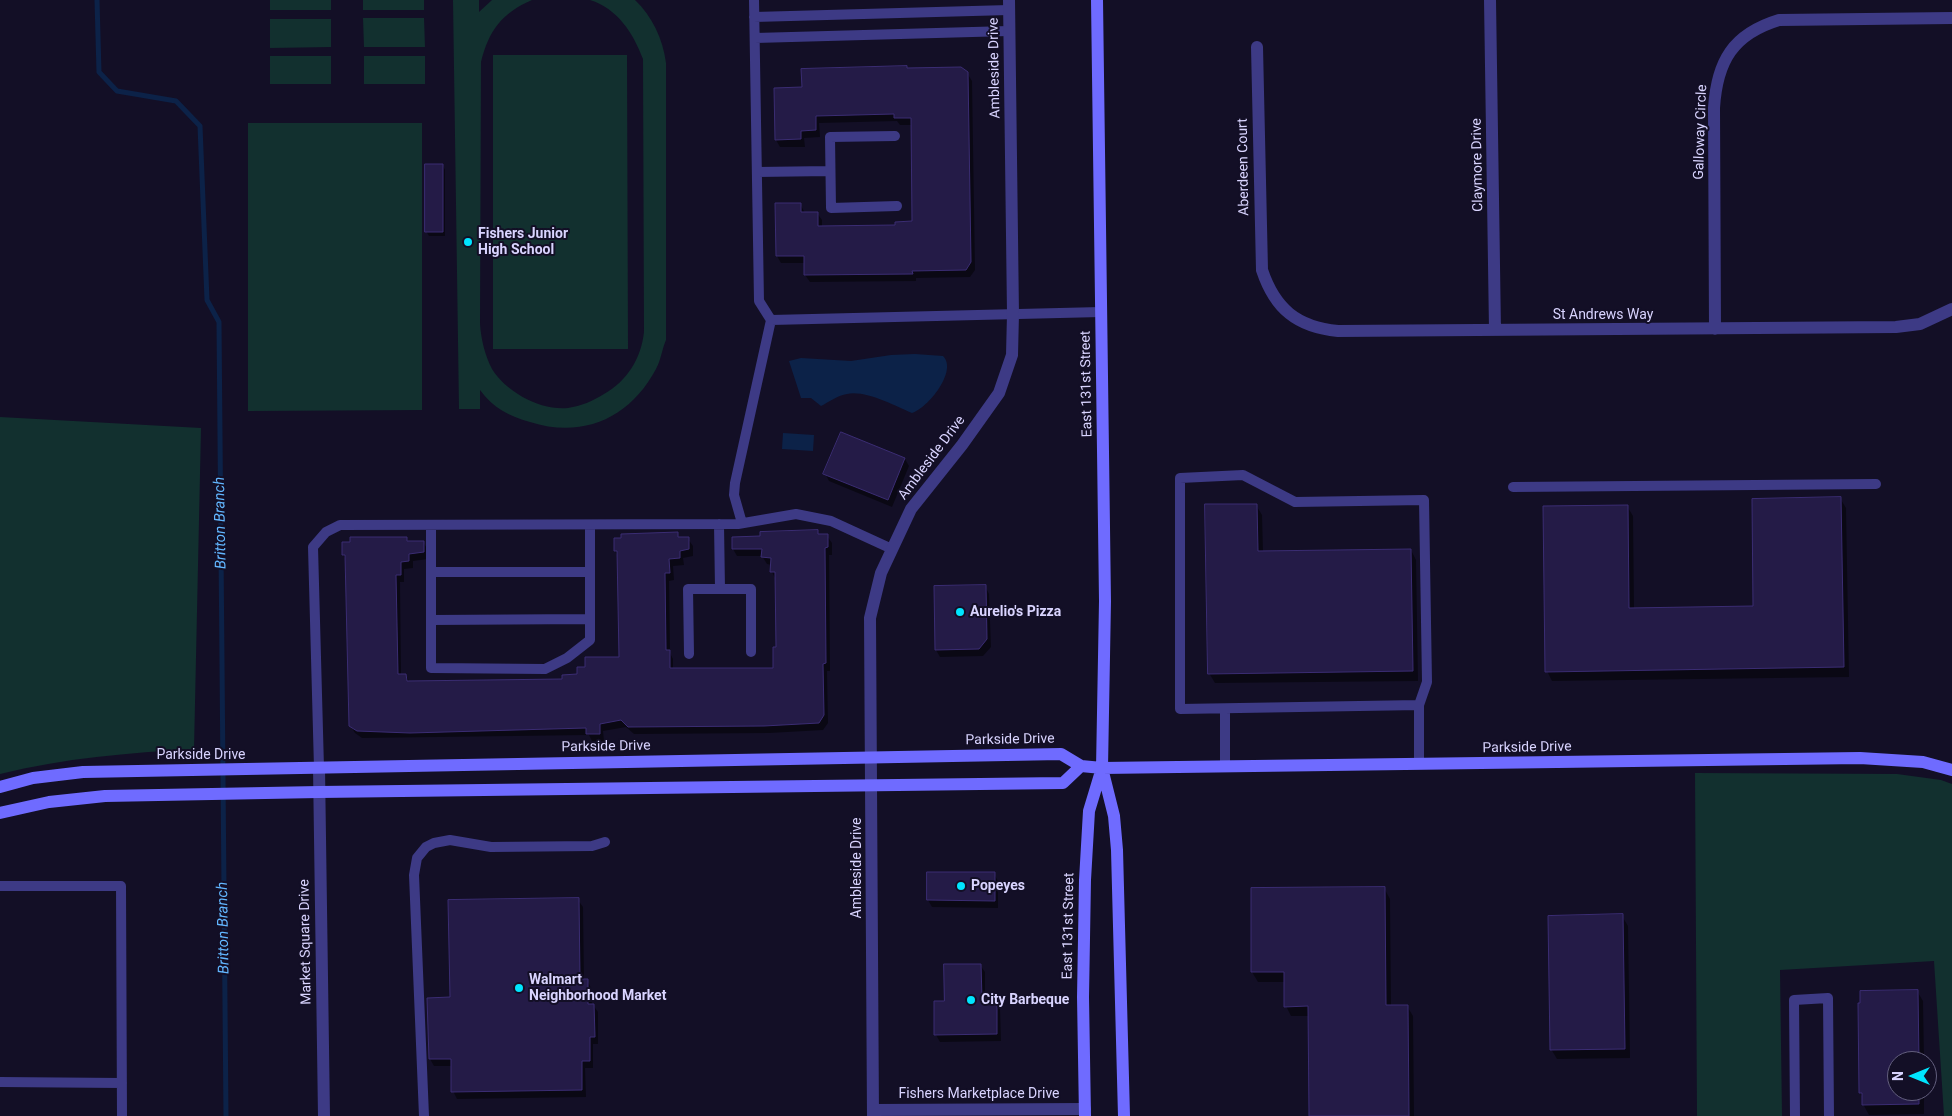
<!DOCTYPE html>
<style>
body{margin:0}
#map{position:relative;width:1952px;height:1116px;overflow:hidden;background:#130f26;font-family:Roboto,sans-serif}
canvas{display:block}
.north{position:absolute;left:1887px;top:1051px;width:50px;height:50px;box-sizing:border-box;background:#130f26;border:1px solid #625e7d;border-radius:50%;rotate:270deg;font-size:14px;font-weight:700;line-height:20px;text-align:center;color:#d9d4ff}
.north::after{content:'';display:block;margin:auto;width:18px;height:22px;background:#00e5ff;clip-path:polygon(50% 0,100% 100%,50% 72%,0 100%)}
</style>
<div id="map">
<canvas width="1952" height="1116"></canvas>
<div class="north">N</div>
</div>
<script>
const g = document.querySelector('canvas').getContext('2d');
g.lineJoin = 'round';
function paint(path, color) { g.fillStyle = color; g.fill(path, 'evenodd'); }
function strokePath(path, color, width, dash) { g.strokeStyle = color; g.lineWidth = width; g.lineCap = dash ? 'butt' : 'round'; g.setLineDash(dash || []); g.stroke(path); }
function drawText(font, color, halo, rows, align = 'center') {
  g.font = font + ' Roboto,sans-serif'; g.lineWidth = 4; g.setLineDash([]); g.textBaseline = 'middle'; g.strokeStyle = halo; g.fillStyle = color; for (const [text, x, y, turn = 0] of rows) {
    g.save(); g.translate(x, y); g.rotate((+turn || 0) * Math.PI / 180); g.textAlign = isNaN(turn) ? turn : align; if (halo) g.strokeText(text, 0, 0); g.fillText(text, 0, 0); g.restore();
  }
}
paint(new Path2D(`
 M270,0H331V10H270Z
 M363,0H424V10H363Z
 M453,0H479V12L492,0H532C502,13 489,30 481,62L480,324C481,339 485,356 492,369C506,392 541,411 568,408C581,406 593,401 604,394C627,381 641,359 644,332L643,59C633,33 618,9 590,0H635C652,16 663,39 666,63V340C662,349 661,360 656,369C630,418 583,439 530,422C509,416 493,408 480,390V409H459Z
 M363,18H424L425,47H364Z
 M270,19H331V47L270,48Z
 M493,55H627L628,349H493Z
 M270,56H331V84H270Z
 M364,56H425V84H364Z
 M248,123H422V410L248,411Z
 M0,417L201,428L194,749C129,753 64,758 0,774Z
 M1695,773L1897,774L1941,780L1952,784V1116H1944L1934,961L1780,970L1782,1116H1697Z`), '#12302f');
paint(new Path2D(`
 M915,354L943,356C958,371 928,408 912,413C895,406 866,390 847,394C838,395 829,402 821,406L811,398H801L789,361L801,358L851,361L891,355Z
 M783,433L814,435L813,451L782,449Z`), '#0c2248');
paint(new Path2D(`
 M908,70L967,73L972,81L975,270L970,277L916,278V281L810,282L805,275V263H781L777,256L800,204L805,213H817L822,220V227L897,226L913,223L912,125H900L897,121L819,123L820,137L804,138L805,147H780L776,140L803,88Z
 M443,166L445,170V236H429L426,231Z
 M841,434L905,459L909,466L892,507L829,481L825,473Z
 M1840,498L1846,508L1849,677L1552,681L1547,671L1627,506L1633,516L1634,609L1754,607Z
 M1256,505L1262,515L1263,552L1411,550L1416,560L1418,681L1215,683L1209,673Z
 M817,531L819,536H827L832,543V555H829L830,671H827L828,723L823,730L769,733L634,734L626,727L603,731L604,741H592L589,735L362,738L355,733L350,725L346,560L343,555L406,538L409,542H423L428,550V559L413,561V568L404,569V582H400L401,675H406L410,683L563,681L578,675L586,668L620,658L618,557L615,551L677,534L680,539H688L693,546V556L683,558L684,565L673,566L674,580L669,581L670,653L673,659V669H775L778,649L776,580L772,572V565L767,564L762,556H737L733,549Z
 M985,586L989,594L991,647L983,656L940,657L936,650Z
 M994,874L998,881V908L932,907L928,900Z
 M1384,888L1390,899L1391,1006H1407L1413,1016L1414,1116H1310L1309,1016H1291L1286,1006L1285,982H1258L1252,972Z
 M578,900L583,907L584,981L587,980L591,988L592,1005H593L598,1012V1044H593V1068H585L586,1097L457,1099L453,1091L452,1066H434L430,1059L451,998Z
 M1622,916L1628,926L1630,1058L1557,1059L1551,1049Z
 M980,965L985,972V1000H996L1000,1008L1001,1041L940,1042L936,1035Z
 M1917,991L1923,1001L1924,1061H1897V1091H1924V1114L1869,1115L1863,1104V1098L1860,1093Z`), '#0007');
strokePath(new Path2D(`
 M97,0L99,72L117,91L176,101L200,126L207,300L219,322L226,1116`), '#0c2248', 5);
const building = new Path2D(`
 M907,66V68L961,67L968,72L971,262L966,270L912,271L913,274L804,275V256H776L775,203H801V212H818V226L895,225V222L912,221L911,118H894V114L816,116V130L801,131V139L775,140L774,88L802,87L801,69Z
 M425,164H443V232H425Z
 M841,432L905,458L888,500L823,474Z
 M1841,497L1844,667L1545,672L1543,506L1628,505L1629,608L1753,606L1752,499Z
 M1205,504H1257L1258,551L1411,549L1413,671L1208,674Z
 M818,530V534H828V547L825,548L826,663L823,664L824,715L819,723L764,726L628,727L621,720L600,724V734H586V728L410,733L357,731L349,726L345,555H342V542H350V537H407V541H424V552L409,554V561L401,562V575H396L398,674H406L407,681L562,679V675L577,674V667H585V657H619L617,551H614V538H621V534L678,532V537H689V549L680,551V558L669,559L670,573H665L666,650H670V668H773V647H776L775,572H770L771,558L761,557L762,549H732V537L760,536V532Z
 M986,585L987,639L979,649L935,650L934,586Z
 M927,872H995V901L927,900Z
 M1385,887L1386,1005H1408L1409,1116H1309L1308,1006L1284,1007V972H1251V888Z
 M579,898L580,979H588V1004H594L595,1037H590V1061H582V1090L451,1092V1059H429L427,998L450,997L448,900Z
 M1623,914L1625,1049L1550,1050L1548,916Z
 M944,964H981L982,999H997V1034L934,1035V1001H944Z
 M1918,990L1919,1061H1897V1091H1919V1104L1862,1105V1093H1859L1858,1003H1860V991Z`);
paint(building, '#241b47');
strokePath(building, '#3b2d73', 1);
strokePath(new Path2D(`
 M754,0L759,301L771,320
 M754,17L1009,10
 M755,38L1009,31
 M895,136L830,137L831,208L897,206
 M757,172L830,171
 M1513,487L1876,484
 M742,523L734,495L735,483L771,320L1101,312
 M431,525V668L545,669L567,658L590,640V525
 M431,572H590
 M720,589H751V652
 M431,620L590,619
 M689,654L688,589H720L719,524
 M1419,705L1180,709V478L1243,475L1295,502L1424,500L1427,682L1419,705V764
 M1225,709V766
 M319,768L313,547L326,532L340,525L738,524L796,514L831,521L892,549
 M0,886H121L122,1116
 M0,1082L122,1083
 M424,1116L414,875L417,858L426,847L434,843L450,840L491,847L592,846L605,842
 M1795,1116L1794,1000L1828,998L1829,1116`), '#3d3a85', 10);
strokePath(new Path2D(`
 M1490,0L1495,330
 M1257,47L1262,270C1275,309 1297,327 1338,331L1896,327L1920,324L1952,309
 M1715,329L1714,108C1717,61 1733,34 1779,20L1952,18
 M319,768L324,1116
 M874,1110L1085,1109
 M873,1116L870,618L881,573L911,509L962,445L999,393L1012,355L1013,314L1009,0`), '#3d3a85', 12);
strokePath(new Path2D(`
 M1102,768L1114,816L1117,850L1124,1116
 M0,787L33,778L83,772L1061,754L1081,766L1102,768L1860,758L1923,762L1952,770
 M0,813L49,802L105,796L319,792L1063,783L1081,766
 M1085,1116L1083,997L1085,880L1089,811L1102,768L1105,601L1097,0`), '#6f6bff', 12);
for (const [x, y, r, color] of [
 [468,242,5,"#00e5ff"],
 [960,612,5,"#00e5ff"],
 [961,886,5,"#00e5ff"],
 [519,988,5,"#00e5ff"],
 [971,1000,5,"#00e5ff"]
]) { const dot = new Path2D(); dot.arc(x, y, r, 0, 2 * Math.PI); g.fillStyle = color; g.fill(dot); strokePath(dot, '#130f26', 2); }
drawText('14px', '#d9d4ff', '#130f26', [
 ["Ambleside Drive",995,68,-91],
 ["Galloway Circle",1701,132,-88],
 ["Claymore Drive",1478,165,-91],
 ["Aberdeen Court",1244,167,-91],
 ["St Andrews Way",1603,315],
 ["East 131st Street",1087,384,-91],
 ["Ambleside Drive",932,458,-53],
 ["Parkside Drive",1010,740,-1],
 ["Parkside Drive",606,747,-1],
 ["Parkside Drive",1527,748,-1],
 ["Parkside Drive",201,755],
 ["Ambleside Drive",857,868,-90],
 ["East 131st Street",1069,926,-89],
 ["Market Square Drive",306,942,-91],
 ["Fishers Marketplace Drive",979,1094]
]);
drawText('bold 14px', '#d9d4ff', '#130f26', [
 ["Fishers Junior",478,234],
 ["High School",478,250],
 ["Aurelio's Pizza",970,612],
 ["Popeyes",971,886],
 ["Walmart",529,980],
 ["Neighborhood Market",529,996],
 ["City Barbeque",981,1000]
], 'left');
drawText('italic 15px', '#62b6ff', '#130f26', [
 ["Britton Branch",221,523,-91],
 ["Britton Branch",224,928,-91]
]);
</script>
